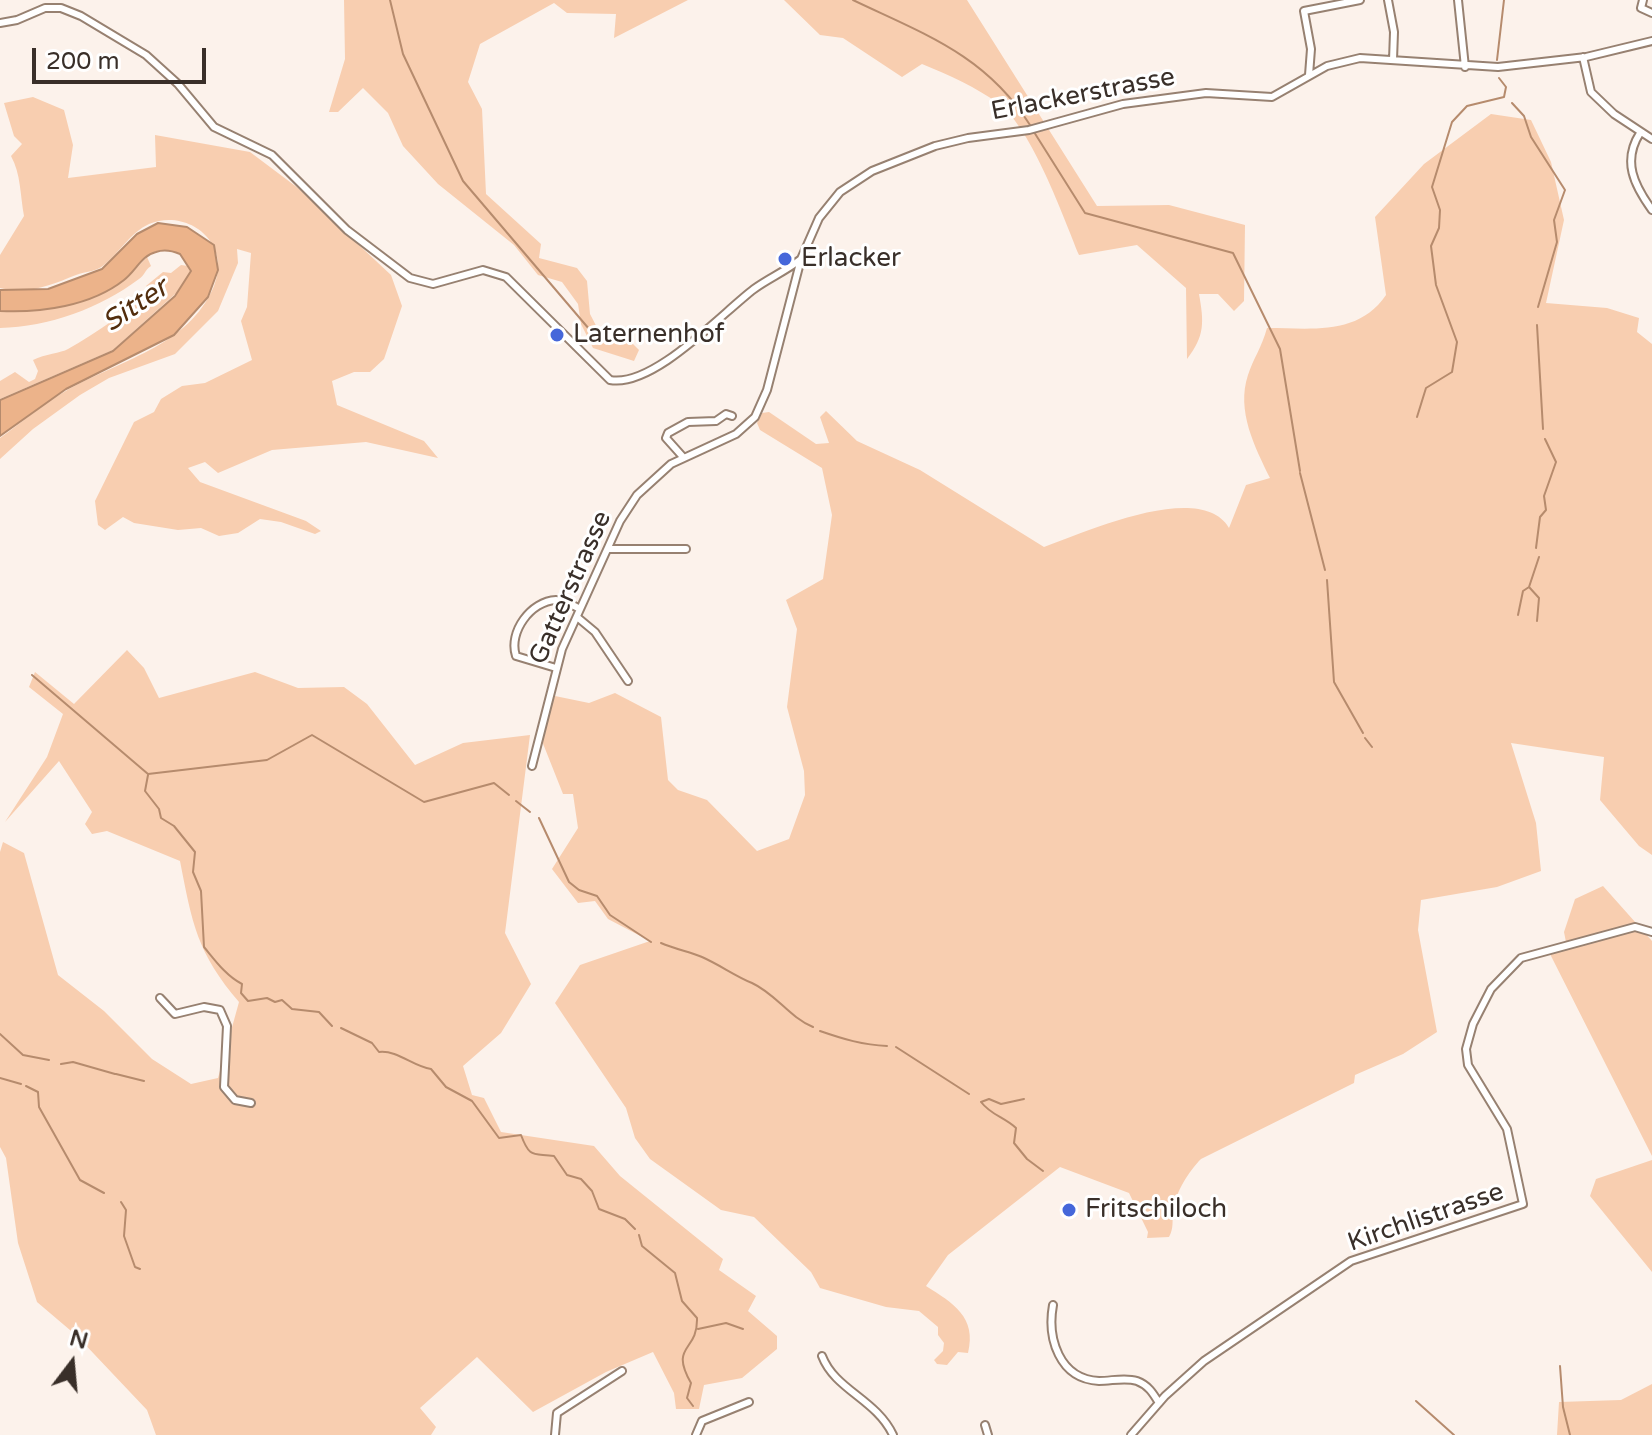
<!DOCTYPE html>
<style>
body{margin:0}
#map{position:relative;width:1652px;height:1435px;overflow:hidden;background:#fcf2eb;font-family:"Varela Round",sans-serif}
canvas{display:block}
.north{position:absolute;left:32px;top:1323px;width:80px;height:80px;-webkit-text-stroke:6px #fff;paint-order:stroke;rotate:16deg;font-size:22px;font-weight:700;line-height:32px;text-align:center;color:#392f29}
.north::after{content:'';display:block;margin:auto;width:28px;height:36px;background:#392f29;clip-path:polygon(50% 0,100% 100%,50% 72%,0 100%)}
.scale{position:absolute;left:32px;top:48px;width:174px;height:36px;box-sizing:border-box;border:4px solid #392f29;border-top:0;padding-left:10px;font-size:24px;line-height:28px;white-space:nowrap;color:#392f29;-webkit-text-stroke:6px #fff;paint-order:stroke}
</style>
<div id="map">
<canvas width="1652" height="1435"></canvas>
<div class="north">N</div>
<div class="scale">200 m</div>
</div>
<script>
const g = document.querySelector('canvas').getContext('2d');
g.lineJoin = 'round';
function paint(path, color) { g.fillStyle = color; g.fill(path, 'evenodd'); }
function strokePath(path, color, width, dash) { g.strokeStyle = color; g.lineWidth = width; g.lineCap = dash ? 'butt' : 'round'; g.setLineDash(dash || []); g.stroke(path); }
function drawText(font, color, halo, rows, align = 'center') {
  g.font = font + ' "Varela Round",sans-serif'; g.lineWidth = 6; g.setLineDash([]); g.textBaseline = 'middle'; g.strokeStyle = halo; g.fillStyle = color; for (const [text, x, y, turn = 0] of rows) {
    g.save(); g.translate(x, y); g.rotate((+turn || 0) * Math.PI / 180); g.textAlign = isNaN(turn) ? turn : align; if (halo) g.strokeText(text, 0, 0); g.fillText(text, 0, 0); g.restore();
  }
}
paint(new Path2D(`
 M344,0H688L614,38L616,14L567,13L554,3L480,44L468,82L482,109L486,194L541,244L539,258L577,268L587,281L590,314L602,337L631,342L639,350L634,361L593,348L581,324L578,304L562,282L538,275L514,245L438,184L403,146L388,113L363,88L338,112H329L345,59Z
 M784,0H967L1097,206L1169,205L1245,225L1244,301L1234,311L1218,294H1199C1204,322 1205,336 1187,359L1186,288L1137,245L1079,255C1063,216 1032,129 999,104C976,87 949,75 922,64L902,77L843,38L820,35Z
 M33,97L64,110L73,145L68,178L156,167L155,135L250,152L298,188L391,275L402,306L384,359L370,372H354L332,381L337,405L424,441L438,458L366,442L272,450L218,473L205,462L188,468L200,482L306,521L321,531L315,534L281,522L260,519L238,533L219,536L201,528L178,530L134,523L123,517L105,530L98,525L95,501L134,422L154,412L161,399L182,386L205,383L252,360L241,321L247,307L251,253L237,249L238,263L218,311L175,354L109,378L80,395L33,429L0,459V438C21,423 42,405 64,392C118,360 188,348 214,286C232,244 189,208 149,224C131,232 120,252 104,265C96,272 86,271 76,275C51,285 28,295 0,288V255L24,216C20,195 21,174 11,156L22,144L14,136L4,103Z
 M1491,114L1531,120L1551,162L1564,220L1546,303L1607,308L1639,318L1637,332L1652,344V855L1639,846L1600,800L1604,757L1511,743L1536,823L1541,871L1497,887L1421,900L1418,930L1437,1032L1403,1054L1355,1075L1354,1083L1201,1159C1189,1171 1175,1193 1173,1211C1172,1221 1174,1228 1169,1237L1147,1238L1148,1232L1129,1193L1060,1167L948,1255L926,1286C953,1303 977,1317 968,1353L958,1352L947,1365L937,1364L934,1360L943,1351L944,1343L938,1335V1327L919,1311L886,1307L820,1288L811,1272L754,1217L721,1210L650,1159L635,1138L626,1108L555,1003L580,965L650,941L608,919L595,901L578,903L552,869L578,828L573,794H563L540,736L555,696L589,703L615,693L661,717L668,780L678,790L707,800L757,851L789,839L805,795L804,771L787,707L797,629L786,600L823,579L832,515L822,468L760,430L757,423L762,413L769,412L816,444L829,443L820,417L826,411L857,441L920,470L1044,547C1086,532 1201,480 1229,528L1246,485L1270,478C1255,447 1236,411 1248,375C1253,359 1262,347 1267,328C1312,328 1358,336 1386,295L1375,217L1424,164Z
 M147,257L151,266C144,271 145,275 139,279C100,308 49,327 0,328V311C56,314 110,300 147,257Z
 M181,265L188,266L191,271L184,286L113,350L0,399V381L15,372L29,382L35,379L38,371L33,360C45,354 61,353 68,349C97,333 125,311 154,293L146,286L163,272L171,273Z
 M127,650L144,668L159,698L255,672L298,688L344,687L367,704L415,765L463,743L530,735L505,933L531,984L501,1033L463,1066L472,1095L484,1098L501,1132L594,1146L620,1176L723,1259L719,1270L756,1296L748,1311L777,1336V1349L742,1378L704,1385L699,1409H676L674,1393L653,1352L606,1372L533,1412L477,1357L420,1408L436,1427L431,1435H156L147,1410L77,1336L37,1302L18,1243L6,1158L0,1147V852L3,842L24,853L58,975L104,1011L152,1059L191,1084L218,1078L239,1002C197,953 192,923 180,861L107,831L92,834L85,824L92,812L59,761L5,822L47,757L63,714L29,687L35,672L74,704Z
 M1603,886L1652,941V1156L1549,952L1567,947L1564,932L1575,899Z
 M1652,1160V1272L1590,1196L1596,1179Z
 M1652,1384V1435H1557L1559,1402L1621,1400Z`), '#f8ceb0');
const water = new Path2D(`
 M158,223L187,227L214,245L218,270L208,297L174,335L66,389L0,436V400L113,351L175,296L191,271L180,254C173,251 164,249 156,252C142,255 135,272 124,280C91,306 41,313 0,311V290L48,289L102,269L137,234Z`);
paint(water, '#ecb38a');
strokePath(water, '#b68b6d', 2);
strokePath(new Path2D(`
 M390,0L403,54L463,181L601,343
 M853,0C924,34 986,55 1030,125
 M1497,60L1504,0
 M1512,103L1524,116L1531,137L1565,190L1554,220L1557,242L1538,307
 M1034,132L1085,213L1233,253L1280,349L1300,471
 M1537,325L1543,429
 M1417,417L1426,388L1452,372L1457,342L1436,285L1431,246L1439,228L1440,210L1432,187L1452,122L1467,106L1504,97L1506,87L1499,78
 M1300,473L1325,570
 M1536,548L1540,517L1546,510L1544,496L1556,462L1545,439
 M1327,580L1334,682L1363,733
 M1529,587L1539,598L1537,621
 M1518,615L1523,591L1529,587L1539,557
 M32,675L148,774L267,760L312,735L424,802L494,783L509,795
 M1365,738L1372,747
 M148,775L145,791L159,809L161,818L174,826L195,852L193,872L201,891L204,947C214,959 226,976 242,984L241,993L248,1001L267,998L275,1002L282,1000L292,1009L319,1012L332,1026
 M516,801L530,812
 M539,818L569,882L579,890L597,896L610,915L651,942
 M661,943C675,949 690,952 702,957C720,965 735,976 752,983C776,994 789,1017 813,1027
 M341,1028L372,1043L379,1052C398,1050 412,1066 431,1069L446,1087L472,1101L499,1138L521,1135C530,1159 533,1153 554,1156L567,1175L581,1179L592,1191L599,1209L625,1219L635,1229
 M820,1031C843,1039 863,1045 887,1046
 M0,1034L23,1055L49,1060
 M896,1047L969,1094
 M61,1064L73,1062L115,1074
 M116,1074L144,1081
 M0,1078L21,1084
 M26,1086L38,1092L39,1107L80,1180L104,1193
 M1024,1099L1001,1104L989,1099L981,1102C991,1115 1004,1117 1016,1128L1014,1143L1027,1159L1043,1171
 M121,1202L126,1210L124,1236L135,1267L140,1269
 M639,1235L642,1246L675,1273L682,1301L697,1318C698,1353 669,1344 691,1383L687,1398L693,1406
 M698,1329L726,1323L743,1329
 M1560,1366L1563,1407L1570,1435
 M1416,1401L1454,1435`), '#b68b6d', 2);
const minor = new Path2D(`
 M1388,0L1394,32L1393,60
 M1458,0L1465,67
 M1643,0L1641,8L1652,13
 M0,23L17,20L45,8H61L81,16L146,55L178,84L214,127L272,155L347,230L410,278L433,284L483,270L506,277L610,380C653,388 721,314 754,289C769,278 786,271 801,259
 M1583,57L1591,92L1614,114L1652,139
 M1309,75L1311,49L1304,11L1360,0
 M1640,133C1622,161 1634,185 1652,210
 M683,457L666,438L668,433L688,422L716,421L726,414L732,416
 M608,549H686
 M577,617L595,632L628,681
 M556,668L516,656C508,632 531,601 556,600C565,600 572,605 580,609
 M532,766L562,649L620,521L637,495L671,464L736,434L755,417L767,390L801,259L819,218L840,192L872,171L935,146L968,138L1029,130L1123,104L1206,93L1272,97L1327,66L1360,58L1498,67L1586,57L1652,41
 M160,998L175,1014L204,1007L220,1010L227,1026L224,1087L235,1100L251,1103
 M1053,1305C1047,1338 1059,1379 1099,1381C1112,1381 1125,1377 1137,1381C1148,1385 1153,1393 1159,1403
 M822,1356C835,1390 876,1399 893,1435
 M985,1425L988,1435
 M555,1435L557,1413L622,1371
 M696,1435L702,1421L749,1402
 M1131,1435L1165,1396L1204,1361L1351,1261L1523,1204L1507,1129L1468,1065L1466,1049L1473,1024L1491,989L1521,958L1635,927L1652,932`);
strokePath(minor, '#978171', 10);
strokePath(minor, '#fff', 6);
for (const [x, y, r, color] of [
 [785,259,8,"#4567da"],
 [557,335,8,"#4567da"],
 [1069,1210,8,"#4567da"]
]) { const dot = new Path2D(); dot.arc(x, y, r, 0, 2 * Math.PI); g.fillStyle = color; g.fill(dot); strokePath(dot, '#fff', 3); }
drawText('26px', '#392f29', '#fff', [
 ["Erlackerstrasse",1083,95,-11],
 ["Gatterstrasse",571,588,-66],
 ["Kirchlistrasse",1426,1218,-19]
]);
drawText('26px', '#392f29', '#fff', [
 ["Erlacker",801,259],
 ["Laternenhof",573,335],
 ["Fritschiloch",1085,1210]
], 'left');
drawText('italic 28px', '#522d0d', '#fff', [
 ["Sitter",136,306,-34]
]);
</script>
